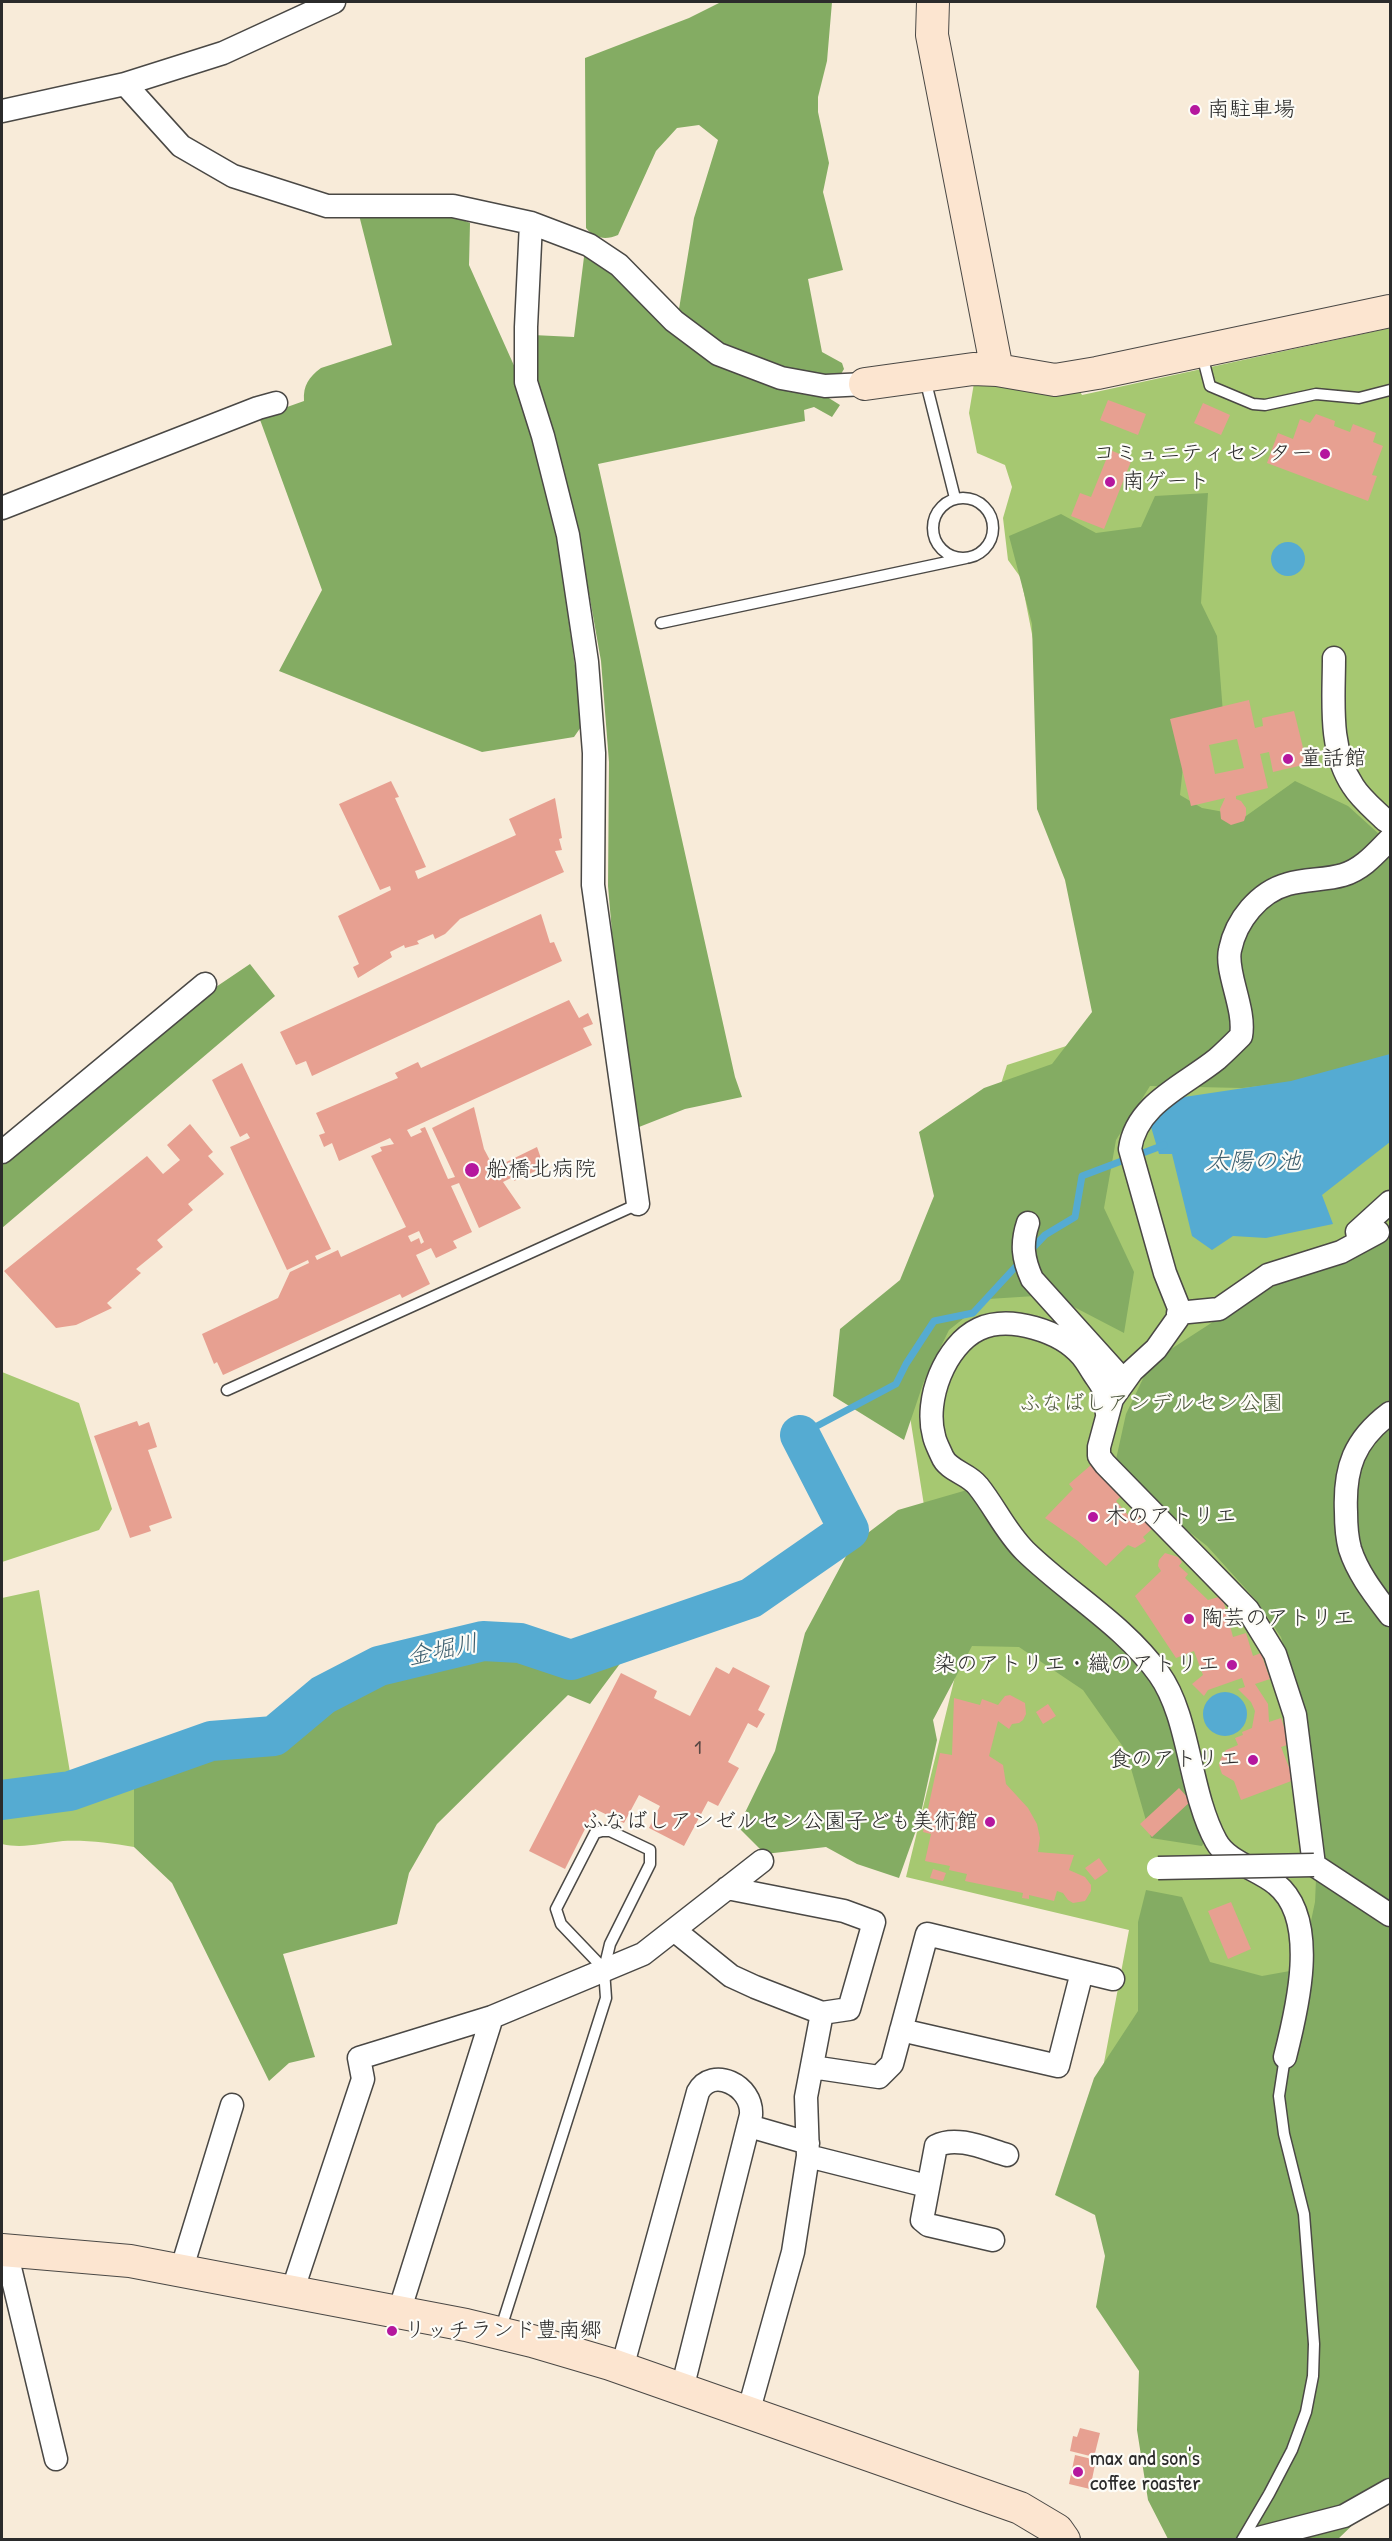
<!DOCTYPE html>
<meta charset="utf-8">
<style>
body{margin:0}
#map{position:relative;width:1392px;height:2541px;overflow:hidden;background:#f8ebd9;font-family:"Patrick Hand",sans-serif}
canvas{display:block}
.frame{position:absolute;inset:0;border:3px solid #2b2b2b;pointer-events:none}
</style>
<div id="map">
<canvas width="1392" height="2541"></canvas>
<div class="frame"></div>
</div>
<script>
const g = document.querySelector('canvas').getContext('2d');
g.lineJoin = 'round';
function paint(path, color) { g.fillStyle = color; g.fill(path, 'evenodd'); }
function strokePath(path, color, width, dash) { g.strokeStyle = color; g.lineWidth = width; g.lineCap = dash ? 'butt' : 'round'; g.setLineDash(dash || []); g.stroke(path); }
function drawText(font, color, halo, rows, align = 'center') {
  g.font = font + ' "Patrick Hand","Klee One",sans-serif'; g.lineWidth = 4.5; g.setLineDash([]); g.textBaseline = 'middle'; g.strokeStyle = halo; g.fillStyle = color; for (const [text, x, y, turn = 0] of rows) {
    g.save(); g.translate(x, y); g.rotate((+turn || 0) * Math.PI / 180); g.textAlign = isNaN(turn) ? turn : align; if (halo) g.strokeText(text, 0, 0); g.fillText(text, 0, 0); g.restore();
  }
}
paint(new Path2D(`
 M1390,328V2468L1083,2174L1129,1930L906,1877L972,1607L929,1537L905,1385L1007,1065L1110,1032L1021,578L1008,560L1003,518L1012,487L1005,465L977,453L969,413L974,383L1053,394L1079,390L1082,395Z
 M2,1372L79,1403L112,1509L99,1530L2,1562Z
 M39,1590L72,1784L2,1793V1598Z
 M134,1778V1847C111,1843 87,1840 63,1841C41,1843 23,1849 2,1844V1804L73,1795Z`), '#a6c871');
paint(new Path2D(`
 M721,2H832L827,61L818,97V112L829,163L823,192L843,270L808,279L822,352L842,363L844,369L841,374L824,378L780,370L722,349L678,315L694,218L718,140L699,125L677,128L656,151L618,235C606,240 595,239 586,228L585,58L689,18Z
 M359,215H451L470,223L469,265L516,370L557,535L583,724L574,737L482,752L279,671L322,590L259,417L304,401C303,385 309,377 321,368L392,345Z
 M585,249L669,325L824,395L840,405L832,417L814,407L804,410L805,421L598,464L735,1077L742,1097L685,1109L639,1127L614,956L608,886L609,762L601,661L579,537L533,382V335L574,337Z
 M1208,493L1201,603L1217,636L1223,713L1187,728L1180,795L1202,808L1246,816L1295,781L1348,806L1390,844V1071L1242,1088L1150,1086L1116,1140L1104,1208L1134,1272L1124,1333L1051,1295L988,1299L949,1330L924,1381L904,1440L833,1396L840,1329L900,1280L934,1196L919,1132L984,1088L1052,1064L1092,1012L1065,880L1037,809L1032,624L1009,536L1061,514L1096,533L1141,527L1155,496Z
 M250,964L275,996L2,1228V1163L210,991Z
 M1390,1238V2489L1338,2539H1168L1148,2500L1137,2430L1139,2371L1096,2307L1105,2256L1095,2215L1055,2195L1094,2078L1138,2011V1922L1146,1890L1182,1897L1210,1962L1262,1976L1301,1969L1315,1902L1318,1832L1308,1726L1281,1637L1256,1600L1207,1546L1143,1495L1115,1464L1126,1414L1151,1362L1253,1296L1329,1261Z
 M967,1490L1009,1521L1082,1585L1134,1636L1215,1822L1202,1846L1151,1838L1126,1751L1083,1690L1019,1647L972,1646L933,1720L937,1740L919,1822L899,1878L857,1864L826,1847L765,1854L738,1827L775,1751L805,1633L852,1545L898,1510Z
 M484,1648L579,1668L618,1652L622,1661L590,1704L568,1695L437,1824L409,1873L397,1924L283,1954L315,2057L289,2063L269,2081L172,1883L134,1847V1778L191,1755L284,1741L327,1700L383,1674Z`), '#84ac63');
paint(new Path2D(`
 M1271 559a17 17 0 1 1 34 0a17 17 0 1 1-34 0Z
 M1390,1054V1142L1322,1195L1333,1224L1266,1238L1233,1236L1212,1250L1192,1236L1172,1154H1159L1144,1103L1291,1081Z
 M1203 1714a22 22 0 1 1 44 0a22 22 0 1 1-44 0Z`), '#55abd2');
strokePath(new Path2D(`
 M1029,1252L1045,1235L1075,1217L1082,1176L1164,1145
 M800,1435L896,1384L906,1364L934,1321L973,1313L1020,1262`), '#55abd2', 7);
strokePath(new Path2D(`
 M2,1800L70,1791L211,1741L274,1736L323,1695L379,1666L483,1641L520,1643L571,1660L751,1598L849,1530L800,1435`), '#55abd2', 40);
paint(new Path2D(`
 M1108,400L1146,414L1138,435L1100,420Z
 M1203,403L1230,415L1221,435L1194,423Z
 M1316,414L1335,421L1334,426L1350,432L1353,424L1376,433L1373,442L1383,446L1372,475L1377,476L1368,501L1267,463L1278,433L1293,439L1300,419L1310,423Z
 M1110,450L1132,459L1104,529L1071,516L1080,493L1091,497Z
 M1249,700L1255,728L1263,726L1262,718L1294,711L1307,764L1273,772L1269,752L1260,754L1268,788L1236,796V799L1241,801L1246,808V815L1244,821L1231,825L1221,819L1220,809L1225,798L1191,806L1170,719ZM1237,739L1244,768L1215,774L1209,745Z
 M391,781L399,797L395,798L426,867L415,871L418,879L516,835L509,819L555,798L562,838L559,839L562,850L555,851L564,872L460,919L445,934L435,939L433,934L417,941L419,944L405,948L404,945L390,952L392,957L358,978L353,967L359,964L338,916L391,890L390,886L380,890L339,804Z
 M541,914L550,943L554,942L562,961L312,1076L306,1061L296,1065L280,1032Z
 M569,1000L579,1018L588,1013L593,1024L583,1028L592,1045L407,1130L411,1137L422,1132L420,1129L425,1127L448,1179L455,1177L432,1128L474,1107L484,1149L494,1168L537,1147L544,1167L514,1181L513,1177L503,1182L521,1208L479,1228L459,1183L451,1186L472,1232L453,1241L457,1248L436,1258L431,1248L416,1255L430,1284L402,1298L400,1294L223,1375L217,1362L214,1364L202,1334L278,1298L290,1272L309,1263L308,1260L287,1270L230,1147L250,1138L247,1133L240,1137L212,1080L242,1063L331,1249L315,1256L317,1260L338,1250L341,1257L406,1227L371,1156L382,1151L380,1147L394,1144L390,1138L339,1161L332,1143L324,1147L319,1135L325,1133L316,1113L398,1078L395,1073L418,1062L421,1068ZM419,1231L424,1242L421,1244L419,1238L411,1242L408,1236Z
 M190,1124L213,1152L208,1156L224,1174L188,1204L193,1210L157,1240L163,1247L136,1269L141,1273L107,1303L112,1308L76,1325L56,1328L4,1271L147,1156L163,1174L180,1160L167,1145Z
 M137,1421L139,1426L149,1422L157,1447L148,1450L172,1518L149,1526L151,1531L130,1538L94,1436Z
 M1091,1465L1121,1496L1116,1501L1128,1515L1135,1510L1152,1529L1143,1537L1146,1541L1135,1548L1128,1545L1106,1566L1078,1541L1045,1518L1073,1489L1069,1484Z
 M1165,1553L1178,1557L1182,1562L1179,1566L1188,1574L1185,1578L1208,1600L1222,1596L1233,1637L1246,1633L1253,1656L1261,1653L1270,1679L1255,1684L1268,1704L1269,1722L1281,1718L1290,1744L1281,1747L1294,1780L1241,1800L1234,1781L1222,1774L1219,1765L1221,1758L1226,1750L1238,1745L1235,1738L1243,1735L1242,1732L1252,1728L1255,1711L1251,1702L1238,1689L1245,1687L1242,1678L1208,1690L1204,1696L1192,1684L1203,1675L1194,1651L1176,1658L1135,1596L1161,1571L1158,1566L1159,1560Z
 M716,1667L729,1674L733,1667L770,1686L758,1710L765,1714L757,1728L748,1723L728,1762L739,1768L718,1806L708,1801L684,1846L649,1828L660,1806L639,1795L624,1823L595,1809L565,1869L529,1851L621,1673L657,1691L654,1698L690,1716Z
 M1010,1695L1025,1703L1026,1714L1023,1720L1019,1723L1012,1724L1009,1729L998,1721L989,1756L1003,1765L1006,1784L1028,1808L1037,1824L1040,1838L1038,1852L1074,1855L1069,1870L1085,1877L1091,1885V1891L1085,1901L1073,1903L1068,1900L1063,1893L1057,1891L1054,1901L1029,1895V1899L1022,1898L1023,1893L965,1881L967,1874L949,1870L950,1866L925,1861L931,1834L923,1832L940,1753L952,1755L954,1698L980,1705L982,1699L998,1705L1005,1696Z
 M1048,1704L1056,1716L1043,1724L1036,1712Z
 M1179,1788L1191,1801L1152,1837L1140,1824Z
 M1099,1858L1108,1871L1095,1880L1085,1868Z
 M933,1869L946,1873L943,1881L930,1878Z
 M1231,1902L1251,1949L1228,1959L1208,1911Z
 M1080,2428L1100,2433L1094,2457L1070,2451L1073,2436L1077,2437Z
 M1075,2455L1096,2460L1090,2489L1069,2484Z`), '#e7a091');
const lane = new Path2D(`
 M1202,355L1210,386L1253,404L1265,405L1316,394L1359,398L1390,390
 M925,379L955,498
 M933 528a30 30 0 1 1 60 0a30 30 0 1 1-60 0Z
 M661,623L966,558
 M227,1390L638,1204
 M602,1831H610L650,1850V1864L610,1944L604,1969L561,1924L556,1909L595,1833Z
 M500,2331L606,1998L604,1970
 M1242,2540L1269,2494L1292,2450L1306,2412L1313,2376L1314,2344L1304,2214L1284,2134L1279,2096L1285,2057`);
const street = new Path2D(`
 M125,84L181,146L233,176L327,206H453L531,223L589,245L619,265L674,321L718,354L781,378L825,386L865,384
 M2,111L125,84L223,53L334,2
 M531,223L526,327V382L543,436L568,535L587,662L594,753L593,885L638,1204
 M2,508L258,408L276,403
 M1334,658C1334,699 1328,749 1353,786C1361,799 1375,810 1385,820L1390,823
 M1390,839C1376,853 1363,869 1343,875C1326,880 1306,879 1288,884C1259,892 1236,920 1230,950C1225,972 1246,1009 1241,1036C1233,1044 1225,1052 1217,1059C1185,1085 1136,1104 1130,1149L1165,1273L1179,1308L1178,1318L1156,1349L1132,1371L1112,1399L1099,1447V1456L1105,1464L1248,1610L1275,1654L1295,1715L1314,1865L1390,1915
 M2,1152L205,984
 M1028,1223C1021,1244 1023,1259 1032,1279L1124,1381
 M1357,1232L1390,1202
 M1178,1313L1219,1309L1268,1275L1341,1252L1378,1232
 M1390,1413C1354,1440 1344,1468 1346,1512C1346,1524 1347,1538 1350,1549C1358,1574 1375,1595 1390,1615
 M1107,1414C1106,1407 1106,1400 1105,1393C1103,1386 1098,1380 1094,1374C1090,1368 1087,1362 1082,1356C1061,1331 1010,1315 979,1329C945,1345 924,1400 934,1436C935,1442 939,1449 942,1456C948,1471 968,1473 978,1486C995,1507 1005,1531 1025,1551C1068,1593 1124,1625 1159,1674C1190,1717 1189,1792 1216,1841C1227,1862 1258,1869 1276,1884C1320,1919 1297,2010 1285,2057
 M674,1930L731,1976L755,1987L822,2013L849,2009L874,1922L844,1911L727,1888
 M901,2030L1058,2066L1082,1972
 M812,2067L879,2077L892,2064L927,1934L1113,1979
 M749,2126L808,2143
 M808,2156L927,2186
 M993,2240L928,2225L922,2220L936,2146C957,2135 986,2149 1007,2155
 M6,2251L56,2459
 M181,2271L232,2105
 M292,2292L363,2079L359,2058L492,2017L643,1954L762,1861
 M399,2312L492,2017
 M622,2368L698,2092C712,2066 753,2085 751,2115L682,2389
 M748,2413L793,2252L808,2156L806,2097L822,2013
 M1251,2540L1344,2516L1390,2490`);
const secondary = new Path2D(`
 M933,2L932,35L997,370
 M865,384L973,369L997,370L1055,380L1097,373L1390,311
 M2,2250L130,2261L466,2325L532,2341L610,2364L1020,2508L1057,2530L1064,2540`);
strokePath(lane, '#4a4845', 13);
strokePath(street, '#4a4845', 25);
strokePath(secondary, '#4a4845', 34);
strokePath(lane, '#fff', 10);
strokePath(street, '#fff', 22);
strokePath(secondary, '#fce5d0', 32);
const streetBridge = new Path2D(`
 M1158,1868L1314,1865`);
strokePath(streetBridge, '#4a4845', 25, []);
strokePath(streetBridge, '#fff', 22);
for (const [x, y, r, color] of [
 [1195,110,6,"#b5179e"],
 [1325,454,6,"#b5179e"],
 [1110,482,6,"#b5179e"],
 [1288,759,6,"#b5179e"],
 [472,1170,8,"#b5179e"],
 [1093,1517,6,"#b5179e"],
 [1189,1619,6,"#b5179e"],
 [1232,1665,6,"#b5179e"],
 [1253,1760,6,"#b5179e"],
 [990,1822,6,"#b5179e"],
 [392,2331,6,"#b5179e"],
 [1078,2472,6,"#b5179e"]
]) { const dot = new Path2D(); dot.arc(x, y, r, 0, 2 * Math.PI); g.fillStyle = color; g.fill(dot); strokePath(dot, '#fdfcf7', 2); }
drawText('20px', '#5a4844', null, [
 ["1",698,1749]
]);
drawText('22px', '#2b2b2b', '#fdfcf7', [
 ["南駐車場",1207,110],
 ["コミュニティセンター",1313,454,"right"],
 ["南ゲート",1122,482],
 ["童話館",1300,759],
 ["船橋北病院",486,1170],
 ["木のアトリエ",1105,1517],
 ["陶芸のアトリエ",1201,1619],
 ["染のアトリエ・織のアトリエ",1220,1665,"right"],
 ["食のアトリエ",1241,1760,"right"],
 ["ふなばしアンゼルセン公園子ども美術館",978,1822,"right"],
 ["リッチランド豊南郷",404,2331],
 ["max and son's",1090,2459],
 ["coffee roaster",1090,2484]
], 'left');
drawText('22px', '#505a40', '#fdfcf7', [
 ["ふなばしアンデルセン公園",1151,1404]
]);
drawText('italic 24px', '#3c5e6e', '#fdfcf7', [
 ["太陽の池",1253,1163],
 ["金堀川",443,1651,-12]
]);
</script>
